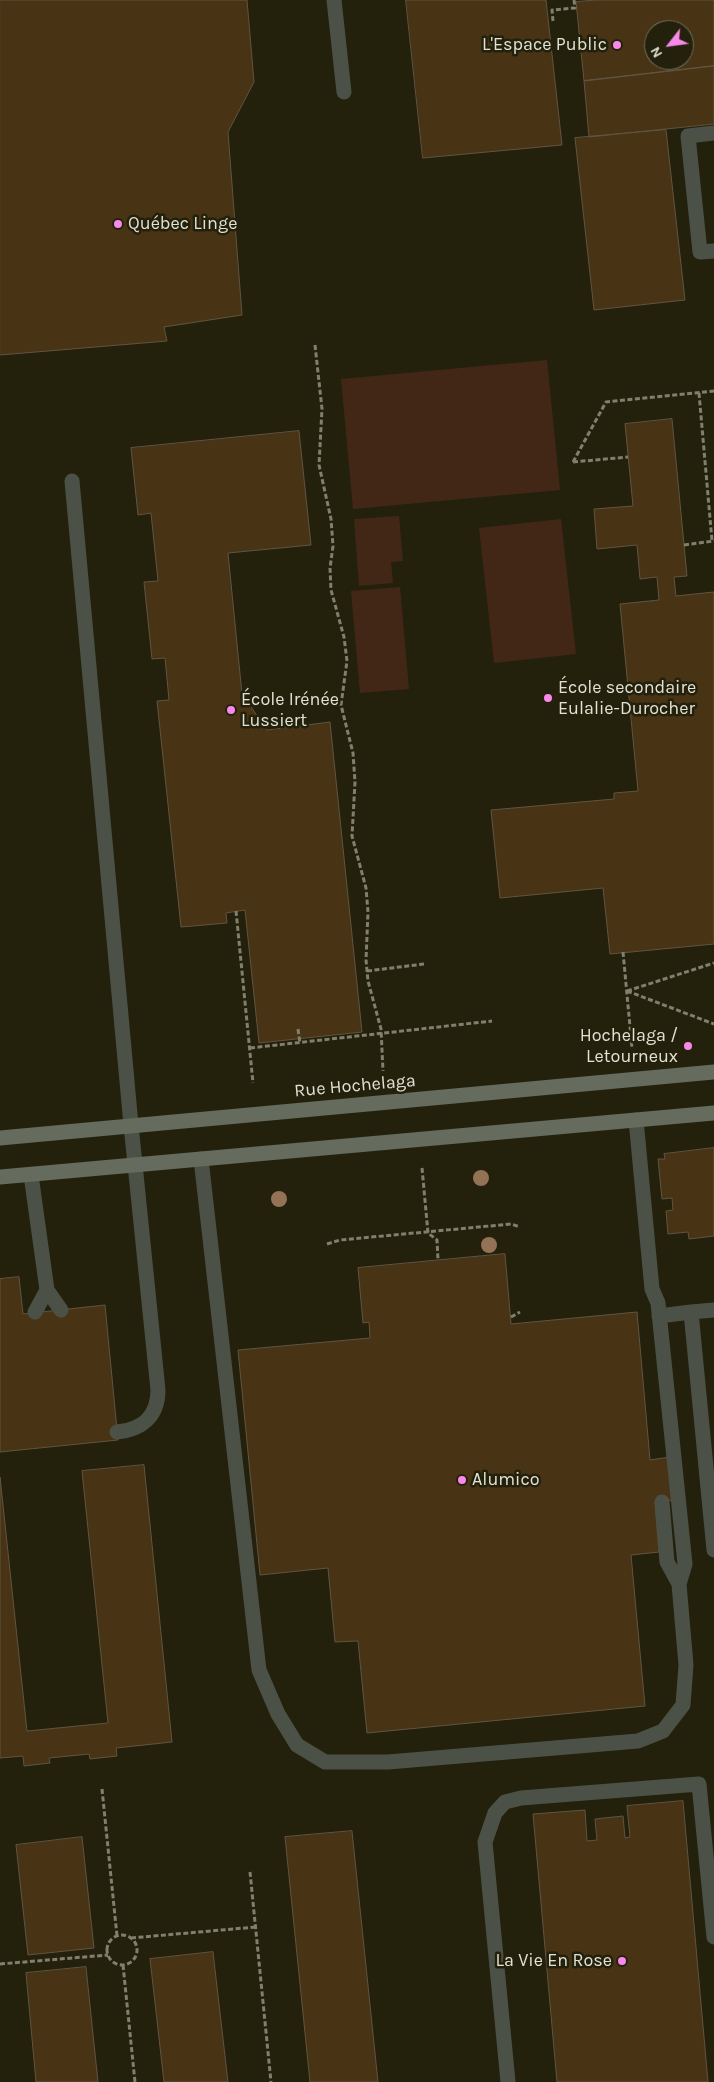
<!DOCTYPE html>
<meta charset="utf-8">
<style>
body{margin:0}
#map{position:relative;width:714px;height:2082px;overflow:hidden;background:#23210c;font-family:Karla,sans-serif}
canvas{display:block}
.north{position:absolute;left:644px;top:20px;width:50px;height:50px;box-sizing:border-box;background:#23210c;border:1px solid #6f6e5c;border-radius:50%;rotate:240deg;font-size:14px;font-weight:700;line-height:20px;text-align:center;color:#e2e1d4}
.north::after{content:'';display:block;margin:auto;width:18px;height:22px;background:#f888e9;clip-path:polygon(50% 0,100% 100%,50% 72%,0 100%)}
</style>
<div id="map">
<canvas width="714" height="2082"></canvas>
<div class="north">N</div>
</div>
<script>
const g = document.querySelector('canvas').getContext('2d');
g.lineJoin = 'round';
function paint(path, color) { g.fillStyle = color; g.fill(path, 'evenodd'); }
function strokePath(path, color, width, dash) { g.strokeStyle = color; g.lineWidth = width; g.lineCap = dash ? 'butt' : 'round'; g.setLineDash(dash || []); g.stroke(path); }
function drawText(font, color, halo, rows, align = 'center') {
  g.font = font + ' Karla,sans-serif'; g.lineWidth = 5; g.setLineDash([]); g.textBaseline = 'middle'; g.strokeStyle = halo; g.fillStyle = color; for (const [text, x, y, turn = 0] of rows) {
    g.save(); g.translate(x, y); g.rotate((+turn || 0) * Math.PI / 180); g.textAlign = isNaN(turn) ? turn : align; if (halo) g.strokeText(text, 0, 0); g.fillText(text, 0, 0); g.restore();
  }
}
paint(new Path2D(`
 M547,360L560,490L353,509L341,379Z
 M399,516L403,561L391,562L393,583L359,586L354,519Z
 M561,519L576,654L494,663L479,528Z
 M400,587L409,689L360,693L351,591Z`), '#422717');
const building = new Path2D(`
 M0,0H247L254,82L228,132L242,315L164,327L167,341L0,355Z
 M406,0H546L562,145L423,158Z
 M597,0H714V66L584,81L576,2ZM654,30H684V60H654Z
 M714,66V124L589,137L584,81Z
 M666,130L685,300L594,310L575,138Z
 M672,419L687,576L674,577L676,596L714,592V944L610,954L603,888L500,898L491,810L614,799V793L638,791L620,604L659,600L657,577L640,579L637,545L597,549L594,509L633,506L625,424Z
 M299,431L311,545L228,553L242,694L267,730L330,722L362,1032L259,1043L245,910L226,913L227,923L181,927L157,701L169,700L165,658L152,659L144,582L158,581L151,513L138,515L131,448Z
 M714,1148V1236L689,1239L688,1232L668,1234L666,1211L673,1210L672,1198L662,1199L658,1159H665L664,1154Z
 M505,1254L511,1324L637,1312L650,1460L670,1457L675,1500L655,1502L659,1552L631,1555L645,1706L367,1733L358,1641L335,1642L328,1568L260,1575L238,1350L370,1338L369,1322L363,1323L358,1268Z
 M19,1277L23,1314L105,1305L118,1440L0,1452V1279Z
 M144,1465L172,1742L116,1748L117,1756L90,1759L89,1754L49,1758L50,1763L24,1766L23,1756L0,1758V1477L27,1731L108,1723L82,1471Z
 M683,1801L708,2082H557L533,1814L585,1810L587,1841L597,1840L595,1819L623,1816L625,1838L630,1837L627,1806Z
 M352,1831L378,2082H310L285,1837Z
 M82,1837L94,1948L28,1955L16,1845Z
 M213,1952L228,2082H164L150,1959Z
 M86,1967L98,2082H36L26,1973Z`);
paint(building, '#483415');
strokePath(building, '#615441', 1);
strokePath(new Path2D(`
 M553,21L552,10L575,8L574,0
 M315,345L322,409L319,465L331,519L333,546L330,568L331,590L344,637L347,661L341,705L353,753L355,782L352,836L366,888L368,912L366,960L368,981L381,1029L383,1071
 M699,393L712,541
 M573,462L606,402L714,391
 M573,462L628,457
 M684,545L714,541
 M236,911L253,1083
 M623,952L632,1048
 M367,971L424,964
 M627,991L714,1024
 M627,991L714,963
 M298,1029L300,1043
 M250,1048L492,1021
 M422,1168L428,1233L437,1240L438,1260
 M327,1244L340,1240L511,1224L520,1227
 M511,1317L520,1312
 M102,1789L117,1936
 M250,1872L271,2082
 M107 1950a15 15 0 1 1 30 0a15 15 0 1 1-30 0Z
 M131,1938L256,1927
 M0,1964L108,1955
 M123,1965L135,2082`), '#817f6e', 3, [5, 2.5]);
strokePath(new Path2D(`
 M334,0L344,92
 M714,133L688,136L700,252L714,251
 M72,481L131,1125L158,1390C158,1416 142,1430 117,1432
 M201,1159L259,1670L278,1714L297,1745L325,1762H388L638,1741L663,1731L683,1705L686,1665L679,1584L685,1564L658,1303L652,1289L636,1120
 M31,1175L47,1290L61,1310
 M714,1310L691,1312L714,1550
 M35,1312L47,1290
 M659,1316L691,1312
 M662,1502L667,1562L679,1584
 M508,2082L485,1842L495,1813L505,1802L521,1798L699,1784L714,1937`), '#4c5148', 15);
strokePath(new Path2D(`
 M0,1138L714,1072
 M0,1177L714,1113`), '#656c5e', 15);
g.fillStyle = '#947256';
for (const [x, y] of [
 [481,1178],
 [279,1199],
 [489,1245]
]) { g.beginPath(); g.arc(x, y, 8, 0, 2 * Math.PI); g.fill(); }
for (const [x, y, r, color] of [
 [617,45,5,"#f888e9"],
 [118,224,5,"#f888e9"],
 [548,698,5,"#f888e9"],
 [231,710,5,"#f888e9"],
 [688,1046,5,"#f888e9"],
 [462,1480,5,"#f888e9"],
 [622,1961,5,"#f888e9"]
]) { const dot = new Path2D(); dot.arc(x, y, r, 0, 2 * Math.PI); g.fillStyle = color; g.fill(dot); strokePath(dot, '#23210c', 2); }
drawText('18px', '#e2e1d4', '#23210c', [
 ["L'Espace Public",607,45,"right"],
 ["Québec Linge",128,224],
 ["École secondaire",558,688],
 ["Eulalie-Durocher",558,709],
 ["École Irénée",241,700],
 ["Lussiert",241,721],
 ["Hochelaga /",678,1036,"right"],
 ["Letourneux",678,1057,"right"],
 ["Alumico",472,1480],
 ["La Vie En Rose",612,1961,"right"]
], 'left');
drawText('18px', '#e2e1d4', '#23210c', [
 ["Rue Hochelaga",355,1086,-5]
]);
</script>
